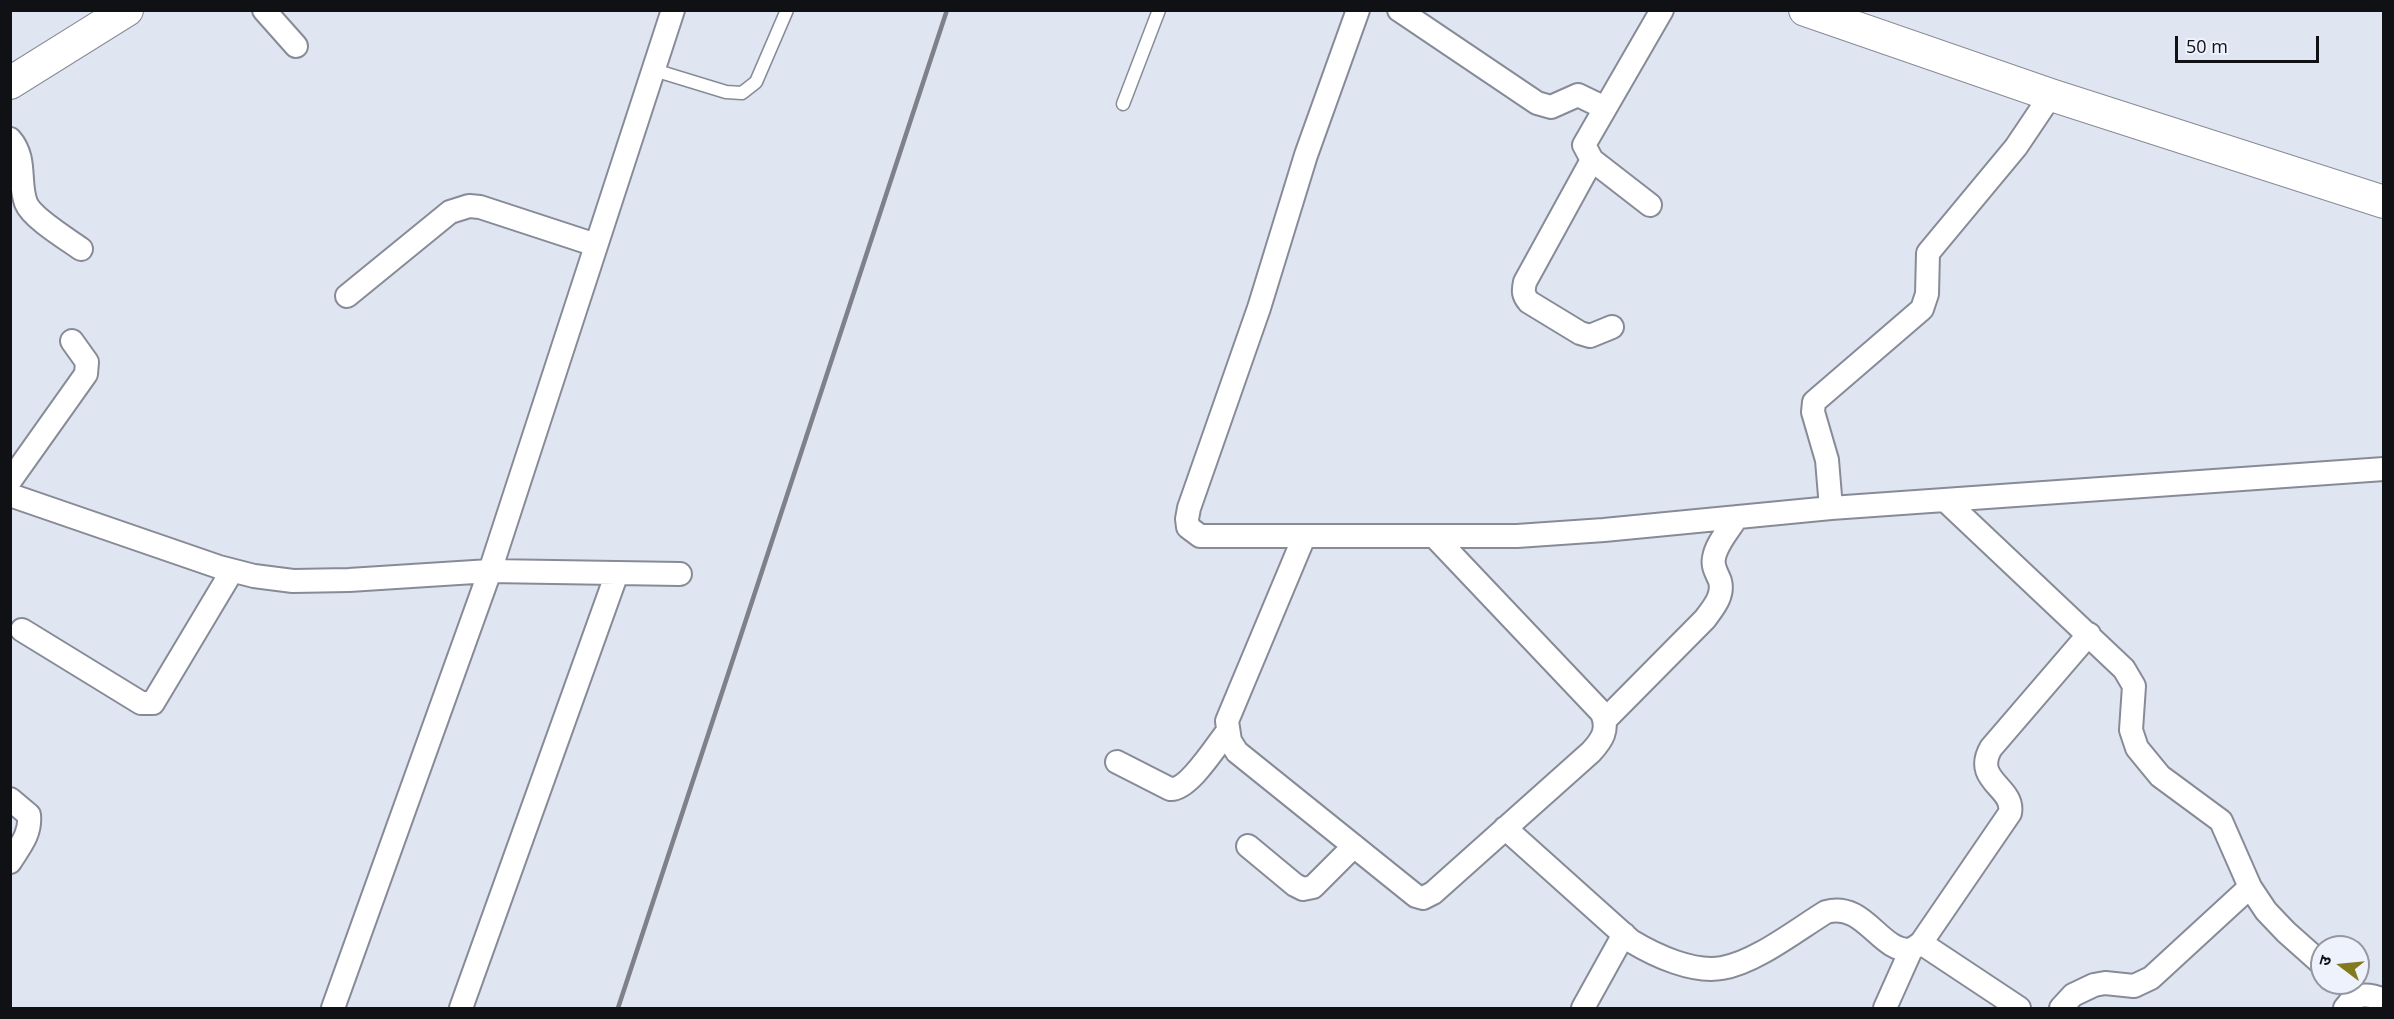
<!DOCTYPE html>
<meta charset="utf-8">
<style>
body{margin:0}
#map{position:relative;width:2394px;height:1019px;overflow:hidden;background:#e0e5f2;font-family:"Open Sans","Noto Sans Devanagari",sans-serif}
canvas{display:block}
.frame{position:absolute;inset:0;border:12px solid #0f1115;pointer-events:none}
.north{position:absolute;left:2310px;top:935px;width:60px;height:60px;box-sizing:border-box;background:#eef2fd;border:2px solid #9598a0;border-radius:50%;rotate:286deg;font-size:16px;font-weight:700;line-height:24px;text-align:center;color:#0f1115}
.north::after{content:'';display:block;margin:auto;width:21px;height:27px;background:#83791f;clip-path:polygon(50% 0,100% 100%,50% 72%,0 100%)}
.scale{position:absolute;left:2175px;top:36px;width:144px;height:27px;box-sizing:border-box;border:3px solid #0f1115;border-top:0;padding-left:8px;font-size:18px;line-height:21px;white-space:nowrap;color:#0f1115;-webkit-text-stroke:4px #eef2fd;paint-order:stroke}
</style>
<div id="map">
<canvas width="2394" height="1019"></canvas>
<div class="frame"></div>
<div class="north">उ</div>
<div class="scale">50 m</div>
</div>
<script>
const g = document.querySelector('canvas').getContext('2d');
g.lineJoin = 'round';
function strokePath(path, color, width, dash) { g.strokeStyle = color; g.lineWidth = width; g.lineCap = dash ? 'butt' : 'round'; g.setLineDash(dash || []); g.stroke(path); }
const service = new Path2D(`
 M654,70L726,92L742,93L756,82L787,10
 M1123,104L1159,10`);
const minor = new Path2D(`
 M264,10L296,46
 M1358,10L1306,155L1259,308L1189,508L1187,519L1188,527L1200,536H1517L1604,530L1831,508L2384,469
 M1399,10L1537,103L1551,107L1578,95L1605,108
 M10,139C27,158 18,182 26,203C32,218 67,239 81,249
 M1592,160L1525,282C1523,291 1523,295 1529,302L1580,333L1590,336L1612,327
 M1650,205L1592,160L1584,145L1662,10
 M347,296L450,212L469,206L480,207L596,245
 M10,481L86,374L87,362L72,341
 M10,495L219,567L254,576L293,581L349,580L490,571L680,574
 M1945,500L2124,669L2134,686L2131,730L2137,748L2160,776L2221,821L2250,887L2266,911L2286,932L2322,964
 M1831,508L1827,460L1813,412L1814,402L1922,309L1927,294L1928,253L2016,147L2051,95
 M1304,537L1227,721L1230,741L1237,752L1416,896L1423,898L1433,893L1591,752C1602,740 1609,730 1602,713L1435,537
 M22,630L141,703H153L232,571
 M1605,720L1705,619C1713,608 1724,596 1720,581C1717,573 1712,567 1714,558C1716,544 1729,530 1737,517
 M1117,762L1170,789C1188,791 1216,746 1227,732
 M10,799L29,815C31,834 20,846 10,862
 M1505,828L1631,941C1656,956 1693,973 1722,968C1755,963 1798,929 1826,912C1865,901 1879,952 1911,950L1921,943L2010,813C2015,787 1972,781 1991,748L2089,634
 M1248,846L1295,885L1303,889L1313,887L1354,846
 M1921,943L2019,1008
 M333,1008L490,571L673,10
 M461,1008L617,573
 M1583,1008L1624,934
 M1885,1008L1911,950
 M2061,1008L2073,995L2094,985L2105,983L2134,986L2151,978L2250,887
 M2345,1008C2355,993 2367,993 2384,1000`);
const secondary = new Path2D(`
 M1805,10L2051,95L2384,202
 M10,83L127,10`);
strokePath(service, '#878b97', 15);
strokePath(minor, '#878b97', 26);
strokePath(secondary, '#878b97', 34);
strokePath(service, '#fff', 12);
strokePath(minor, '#fff', 22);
strokePath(secondary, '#fff', 32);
strokePath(new Path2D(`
 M618,1008L947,10`), '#7e818a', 4.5);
</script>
